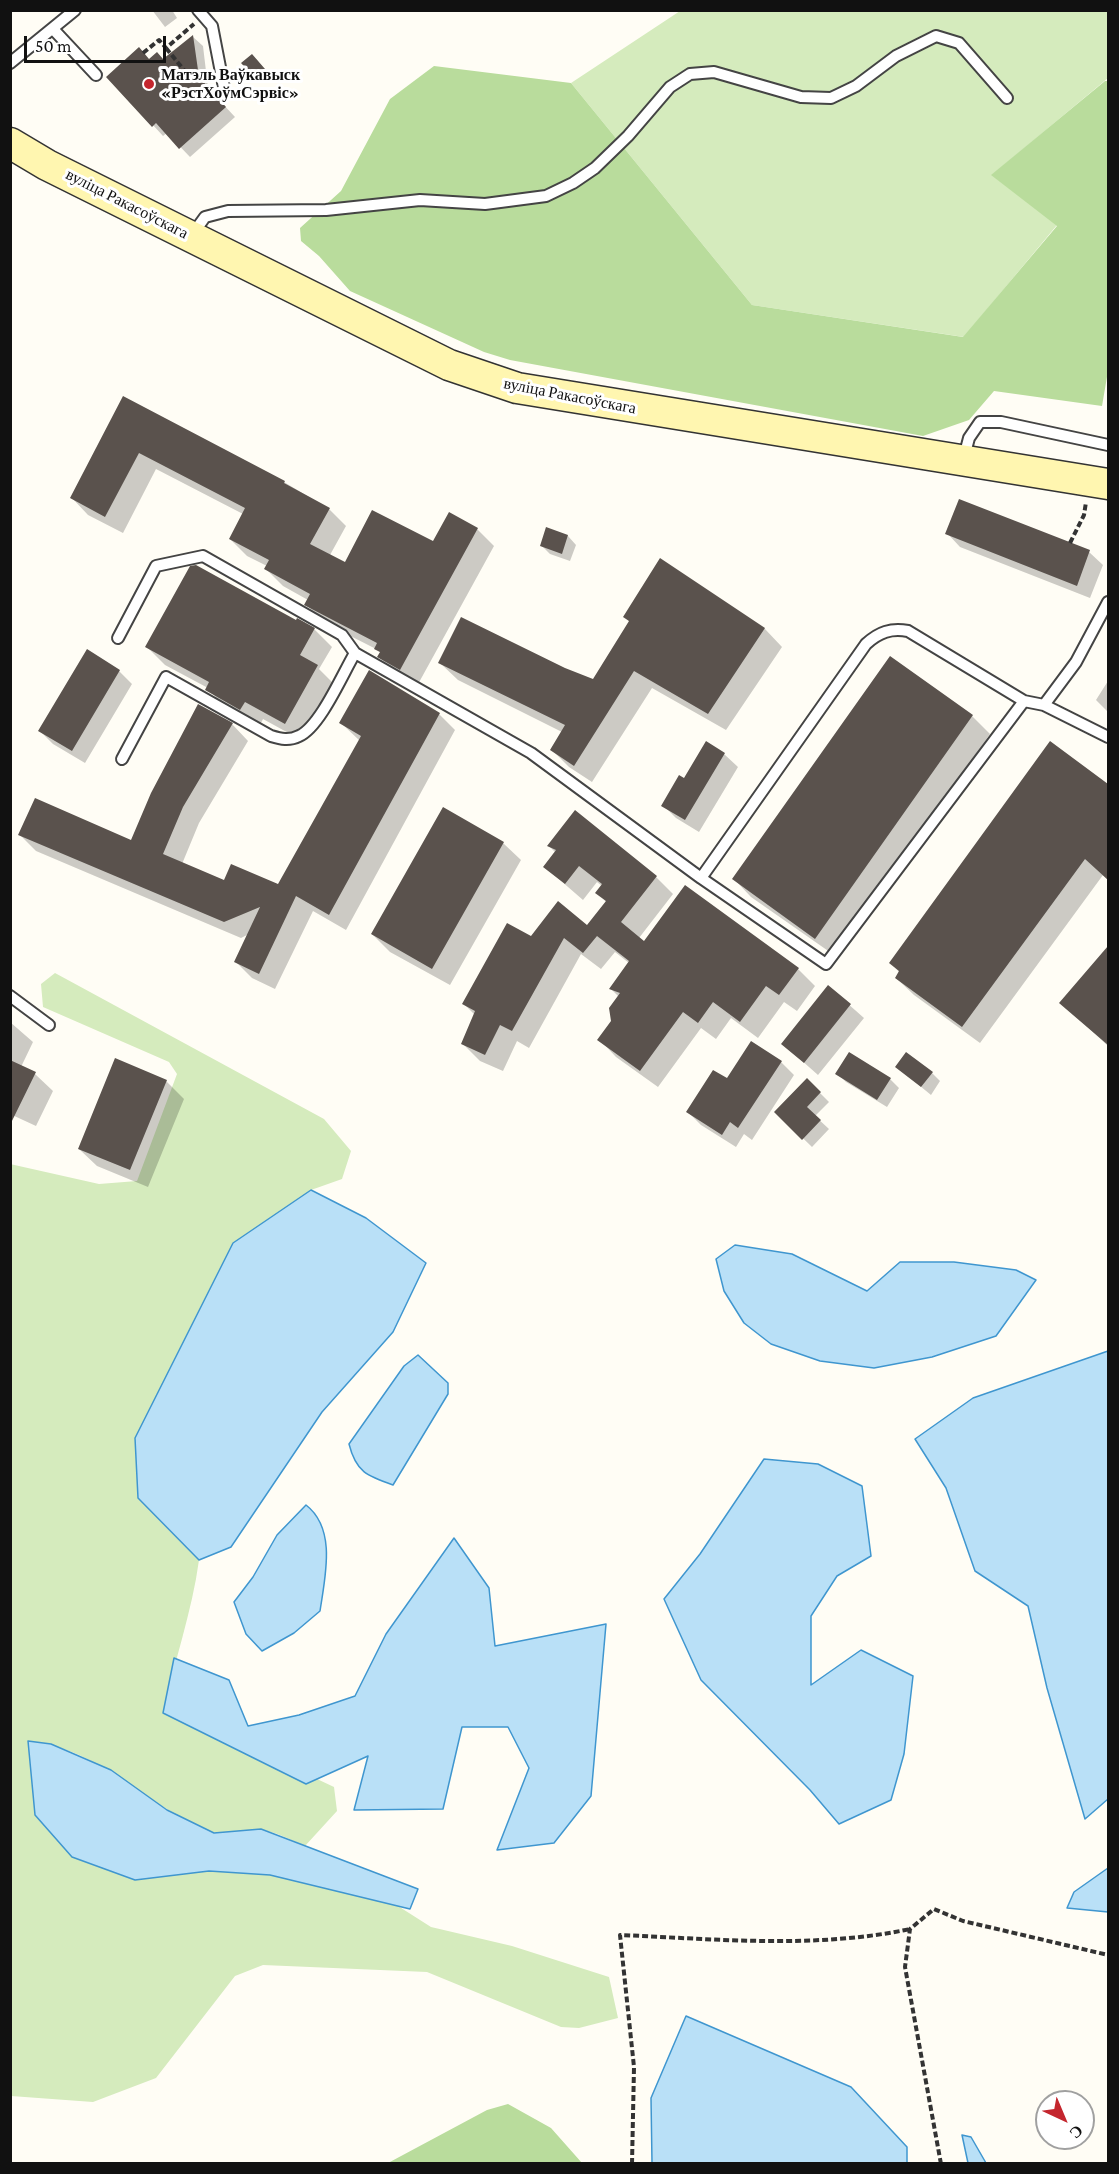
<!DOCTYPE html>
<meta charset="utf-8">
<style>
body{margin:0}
#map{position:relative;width:1119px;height:2174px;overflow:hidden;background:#fffdf5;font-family:"Crimson Pro",serif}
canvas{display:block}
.frame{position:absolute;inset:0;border:12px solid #111;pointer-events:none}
.north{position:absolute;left:1035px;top:2090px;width:60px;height:60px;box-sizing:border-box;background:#fff;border:2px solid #a0a0a0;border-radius:50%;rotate:136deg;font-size:16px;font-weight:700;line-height:24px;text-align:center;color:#111}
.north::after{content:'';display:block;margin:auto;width:21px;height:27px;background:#c4262e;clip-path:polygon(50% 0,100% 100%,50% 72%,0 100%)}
.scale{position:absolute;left:24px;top:36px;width:142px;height:27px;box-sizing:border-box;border:3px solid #111;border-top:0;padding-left:8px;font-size:18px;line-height:21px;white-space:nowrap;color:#111;-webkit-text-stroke:4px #fff;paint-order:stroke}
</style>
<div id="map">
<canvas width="1119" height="2174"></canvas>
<div class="frame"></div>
<div class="north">С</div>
<div class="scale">50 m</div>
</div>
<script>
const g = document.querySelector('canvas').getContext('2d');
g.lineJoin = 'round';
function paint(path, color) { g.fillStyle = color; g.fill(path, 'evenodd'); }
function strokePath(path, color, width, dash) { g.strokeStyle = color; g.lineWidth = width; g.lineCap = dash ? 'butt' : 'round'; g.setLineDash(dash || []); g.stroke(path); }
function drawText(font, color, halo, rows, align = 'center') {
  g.font = font + ' "Crimson Pro",serif'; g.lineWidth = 6; g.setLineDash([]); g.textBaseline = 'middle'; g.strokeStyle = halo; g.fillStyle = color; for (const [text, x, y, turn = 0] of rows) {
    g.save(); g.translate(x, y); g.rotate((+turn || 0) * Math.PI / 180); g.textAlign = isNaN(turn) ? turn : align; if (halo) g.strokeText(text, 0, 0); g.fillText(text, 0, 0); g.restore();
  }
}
paint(new Path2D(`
 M680,11H1108V78L992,175L1057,225L964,337L752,305L571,83Z
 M55,973L324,1119L351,1151L342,1179L311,1190L138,1498L199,1560C192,1612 174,1662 163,1713L306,1784L317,1779L334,1787L337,1811L305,1846C291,1840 276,1832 262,1830C246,1827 227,1838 212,1832C146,1807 103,1749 28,1741L35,1815L134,1880L209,1871L270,1875L398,1906L431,1927L512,1946L609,1977L618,2018L579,2028L561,2027L427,1972L263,1965L235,1976L156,2078L93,2102L11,2096L10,1164L99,1184L137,1181L177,1074L169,1062L43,1007L41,984Z`), '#d5ebbd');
paint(new Path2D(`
 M434,66L571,83L752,305L963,337L1057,226L991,175L1105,81H1108V371L1102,406L994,391L969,420L923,436L510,360L484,352L350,291L319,256L301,241L300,228L341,191L390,99Z
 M508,2104L551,2128L582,2163H388L487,2110Z`), '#b9dc9c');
const water = new Path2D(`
 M311,1190L366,1218L426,1263L393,1332L322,1412L231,1547L199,1560L138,1498L135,1438L233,1243Z
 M735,1245L792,1254L867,1291L900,1262H954L1016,1270L1036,1280L996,1336L932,1357L874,1368L820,1361L771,1344L744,1323L724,1291L716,1259Z
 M1108,1351V1799L1085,1819L1047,1688L1028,1606L975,1571L946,1488L915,1439L973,1398Z
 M418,1355L448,1383V1394L393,1485C367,1476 356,1472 349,1444L404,1366Z
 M764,1459L818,1464L862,1486L871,1556L837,1576L811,1616V1685L861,1650L913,1676L904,1754L891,1800L839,1824L810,1790L701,1680L664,1599L700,1554Z
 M306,1505C337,1529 325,1577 320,1611L294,1633L262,1651L246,1634L234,1602L253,1577L277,1535Z
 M454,1538L489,1588L495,1646L606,1624L591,1796L554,1843L497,1850L529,1768L508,1727H462L443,1809L354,1810L368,1756L306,1784L163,1713L174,1658L229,1680L248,1726L299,1715L355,1696L386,1634Z
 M28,1741L51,1744L111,1770L167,1810L214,1833L261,1829L418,1889L410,1909L270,1875L209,1871L135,1880L72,1857L35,1815Z
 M1108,1868V1912L1067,1908L1074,1892Z
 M686,2016L851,2087L907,2147V2163H652L651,2098Z
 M962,2135L971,2137L986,2163H968Z`);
paint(water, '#b9e0f7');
strokePath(water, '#3f96cf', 1.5);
paint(new Path2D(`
 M152,10H172L177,18L165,27Z
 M193,37L203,46L208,88L235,117L190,157L167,133L163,136L109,77L150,61H164Z
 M256,59L268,74L259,81L243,63Z
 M123,398L284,482L329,509L346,526L330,555L346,564L433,543L477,529L494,546L417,686L396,674L379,657L381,653L376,649L323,622L306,604L308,600L283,586L266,569L267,566L247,556L230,539L243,514L156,469L123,533L88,515L71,497Z
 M960,501L1089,552L1103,565L1090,598L960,547L947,533Z
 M568,536L576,545L570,561L550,554L541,545Z
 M661,561L765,629L782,647L726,730L652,688L592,782L569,767L551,749L562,732L458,680L440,663L565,670L594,680L630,622L625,617Z
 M314,629L332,647L319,669L334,684L303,741L263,719L259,727L225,708L208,688L165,665L147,647Z
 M890,658L972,716L990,734L834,955L751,897L734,879Z
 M119,671L132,684L85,763L53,744L40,731Z
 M1108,681V712L1096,700Z
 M439,714L455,730L346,930L313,911L275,989L252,978L236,962L249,934L241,938L36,851L20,835L132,842L232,724L248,741L199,823L182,864L225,882L279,886L360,741L341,723Z
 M706,743L724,754L738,767L699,832L676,818L663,805L684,780Z
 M1050,743L1108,786V880L1103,875L980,1043L914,995L896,978L900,973L891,963Z
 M575,812L656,877L673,894L639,938L644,943L798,969L815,986L797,1011L784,1002L758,1038L731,1018L716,1039L701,1028L658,1087L616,1057L599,1039L612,1022L619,997L611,989L629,963L615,952L601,969L581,954L529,1048L517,1041L503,1071L480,1061L462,1043L475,1015L464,1004L531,938L587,927L607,903L597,892L602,886L597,882L583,900L545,867L556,853L549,846Z
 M503,843L521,860L450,985L390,952L372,934Z
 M1108,949V1046L1062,1003Z
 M829,987L864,1018L818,1075L783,1044Z
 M10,1022L33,1042L21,1067L35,1074L53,1091L36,1126L10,1114Z
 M781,1062L794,1075L752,1140L744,1134L736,1147L701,1125L688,1112L727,1080Z
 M897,1067L932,1073L940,1081L931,1095Z
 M837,1073L890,1079L899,1088L887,1107L846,1082Z
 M807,1080L829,1102L815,1116L829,1129L812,1147L776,1112Z
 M166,1081L184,1099L148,1187L97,1166L79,1149Z`), '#0003');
paint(new Path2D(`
 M193,35L199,77L226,107L179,149L156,123L152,127L106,77L139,47L149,59L157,52L163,59Z
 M252,54L265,69L255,78L241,63Z
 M123,396L285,481L284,483L330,508L310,544L345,562L372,510L433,541L449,512L478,528L400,670L377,657L380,652L374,649L377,643L304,605L310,594L264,569L269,560L229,539L245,508L139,453L105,517L70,498Z
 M959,499L1090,550L1077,586L945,534Z
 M546,527L568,535L562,554L540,546Z
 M660,558L765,628L708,714L634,671L574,766L550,750L565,725L438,663L461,617L565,668L593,679L629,621L623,617Z
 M196,565L296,620L297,618L315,628L300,655L318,665L285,724L245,702L240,710L205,690L209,682L145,647L190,566Z
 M87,649L120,670L72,751L38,731Z
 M890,656L973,715L815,939L732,879Z
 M369,670L440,713L329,915L296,896L259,974L234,962L260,907L224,922L18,835L35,798L131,840L151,793L198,704L233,723L183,807L163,854L224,880L231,864L278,884L361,736L339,723Z
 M706,741L725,753L685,820L661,806L679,775L684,778Z
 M1050,741L1108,784V880L1085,859L962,1027L895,978L899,971L889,963Z
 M443,807L504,842L432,969L371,934Z
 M575,810L657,876L621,922L644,941L685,885L799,968L779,995L766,986L740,1022L713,1002L698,1023L683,1012L640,1071L597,1040L611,1021L609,1008L620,993L609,989L629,961L597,936L583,953L564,938L512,1031L500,1025L485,1055L461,1044L475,1011L462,1004L507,923L531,936L558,901L587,925L606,901L595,893L602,884L579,866L565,884L543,867L556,850L547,846Z
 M1108,946V1045L1059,1003Z
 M828,985L851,1004L804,1063L781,1044Z
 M751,1041L782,1061L738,1128L730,1122L722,1135L686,1112L713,1070L727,1078Z
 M849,1052L891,1078L877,1100L835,1074Z
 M906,1052L933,1072L921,1087L895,1067Z
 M115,1058L167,1080L130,1170L78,1149Z
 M10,1060L36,1072L10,1125Z
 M807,1078L821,1092L807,1107L821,1120L802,1140L774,1112Z`), '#5a524d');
const lane = new Path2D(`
 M198,10L212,26L225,93
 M53,29L96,75
 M10,63L75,10
 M192,235L205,217L228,211L326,210L420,200L485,204L546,196L573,183L595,168L628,136L670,87L690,74L714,72L801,97L831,98L856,86L896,56L936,36L959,43L1007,98
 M964,457L969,438L980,422H1001L1108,445
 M1108,602L1076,662L1044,705L1108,737
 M118,638L156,566L203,556L342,635L355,653L531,753L701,878
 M1024,701L826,964L701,878L866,644C879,632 891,628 908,631L1024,701L1044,705
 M122,759L166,677L271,736C281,739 289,741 299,736C320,727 343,673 355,653
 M10,996L49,1025`);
const secondary = new Path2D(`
 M10,143L47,165L449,365L517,388L1108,484`);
strokePath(lane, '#444', 14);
strokePath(secondary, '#333', 33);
strokePath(new Path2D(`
 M166,48L193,81L208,78
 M143,53L159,40L166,48L194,24
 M233,73L247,70
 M1070,543L1084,515L1086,502
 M632,2164L634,2067L620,1935C716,1939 816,1949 910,1929
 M941,2164L905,1967L910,1929L934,1909L963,1921L1108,1955`), '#333', 4, [6, 3]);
strokePath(lane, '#fff', 10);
strokePath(secondary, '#fff6b0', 30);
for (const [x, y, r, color] of [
 [149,84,6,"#c4262e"]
]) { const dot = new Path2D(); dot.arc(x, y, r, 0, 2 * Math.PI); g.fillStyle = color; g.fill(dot); strokePath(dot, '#fff', 2); }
drawText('bold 16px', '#111', '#fff', [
 ["Матэль Ваўкавыск",161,75],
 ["«РэстХоўмСэрвіс»",161,93]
], 'left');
drawText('16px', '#111', '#fff', [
 ["вуліца Ракасоўскага",127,204,27],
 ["вуліца Ракасоўскага",570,396,11]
]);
</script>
